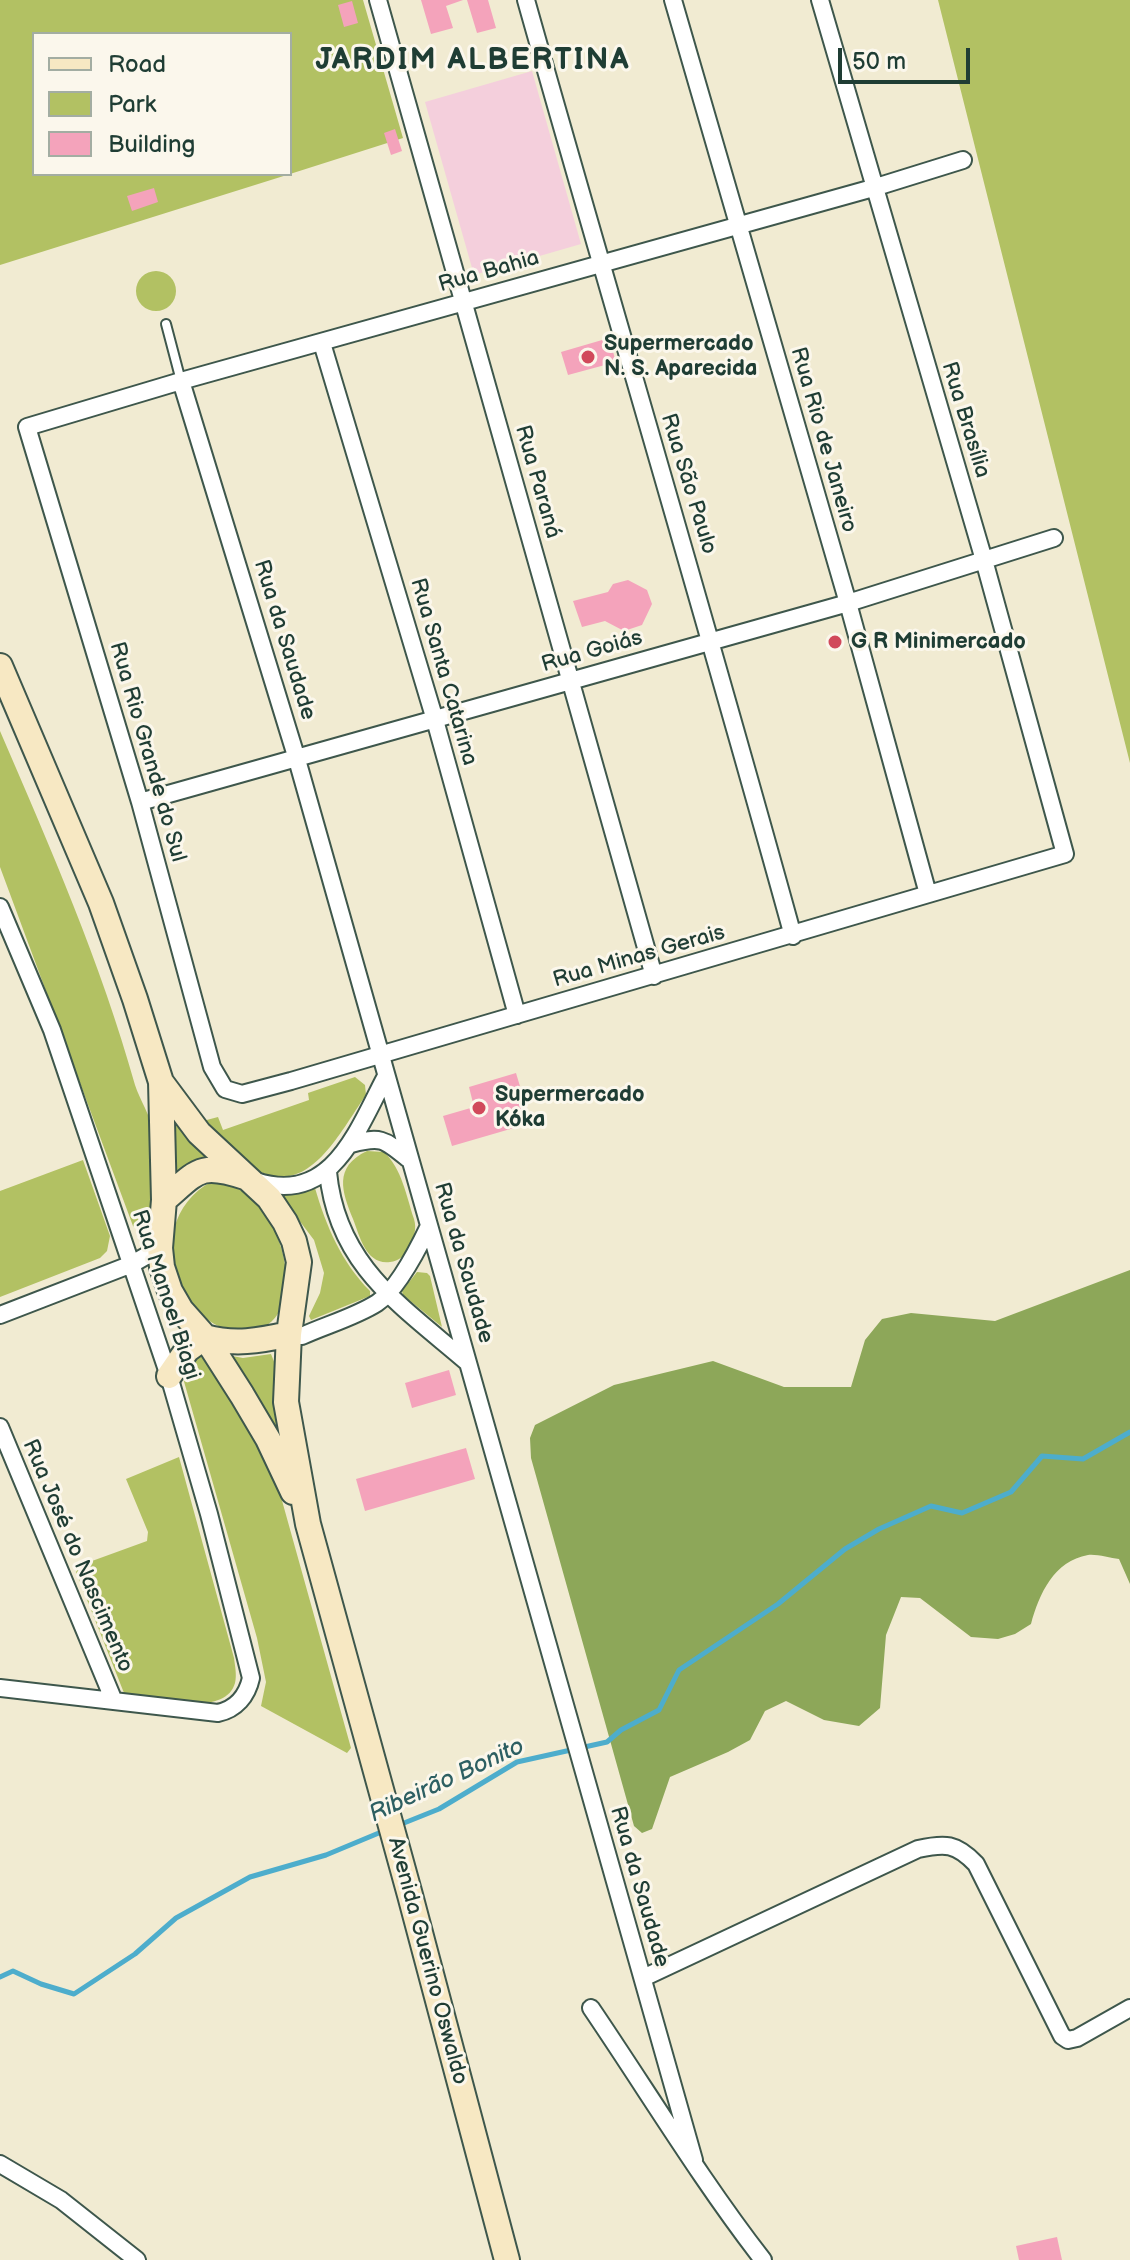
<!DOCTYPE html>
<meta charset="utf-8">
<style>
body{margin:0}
#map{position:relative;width:1130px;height:2260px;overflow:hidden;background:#f1ebd2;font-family:"Balsamiq Sans",sans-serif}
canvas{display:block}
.legend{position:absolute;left:32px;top:32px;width:260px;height:144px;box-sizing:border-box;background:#fbf7ec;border:2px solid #a3ada2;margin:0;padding:10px 14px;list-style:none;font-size:24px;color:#1f3d34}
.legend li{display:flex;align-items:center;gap:16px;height:40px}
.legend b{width:40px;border:2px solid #a3ada2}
.scale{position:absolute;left:838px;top:48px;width:132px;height:36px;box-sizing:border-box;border:4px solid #1f3d34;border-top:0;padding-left:10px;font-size:24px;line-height:28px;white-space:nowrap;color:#1f3d34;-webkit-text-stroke:6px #fbf7ec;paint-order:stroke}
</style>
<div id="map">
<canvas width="1130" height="2260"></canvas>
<ul class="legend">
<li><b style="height:10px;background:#f7e8c3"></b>Road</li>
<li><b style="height:22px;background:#b2c163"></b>Park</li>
<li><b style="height:22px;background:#f4a3bb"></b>Building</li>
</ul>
<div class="scale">50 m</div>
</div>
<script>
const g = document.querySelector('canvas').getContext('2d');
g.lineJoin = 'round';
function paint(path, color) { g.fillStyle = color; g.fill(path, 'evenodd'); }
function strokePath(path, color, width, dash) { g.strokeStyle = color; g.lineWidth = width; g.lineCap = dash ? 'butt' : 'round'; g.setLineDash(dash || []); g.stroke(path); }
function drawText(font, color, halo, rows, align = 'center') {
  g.font = font + ' "Balsamiq Sans",sans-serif'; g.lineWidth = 6; g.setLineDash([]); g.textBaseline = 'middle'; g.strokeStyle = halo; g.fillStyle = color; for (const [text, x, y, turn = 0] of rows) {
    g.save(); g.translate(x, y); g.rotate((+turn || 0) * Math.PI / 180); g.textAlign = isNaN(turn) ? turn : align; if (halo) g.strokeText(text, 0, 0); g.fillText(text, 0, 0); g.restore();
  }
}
paint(new Path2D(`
 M532,71L581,244L474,275L425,102Z`), '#f4cfdc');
paint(new Path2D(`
 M0,0H363L403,138L290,174V34H34V174H290L0,265Z
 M938,0H1130V763Z
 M136 291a20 20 0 1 1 40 0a20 20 0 1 1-40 0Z
 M0,731C50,847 101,963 135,1085C140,1100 150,1115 153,1130C158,1155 160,1213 138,1229L133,1226L0,867Z
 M355,1077L365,1085L366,1095C341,1130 309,1199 257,1170C236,1159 217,1137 199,1122L218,1117L223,1130L309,1100L308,1093Z
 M178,1121L212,1159L189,1164L175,1173L172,1123Z
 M367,1151L384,1152C402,1169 406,1195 414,1219C417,1229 414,1238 409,1248C404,1256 399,1261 390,1262C366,1265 360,1237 353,1219C342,1192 333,1167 367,1151Z
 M83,1160L110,1236L107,1251L100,1258L0,1297V1191Z
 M211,1182C286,1180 323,1341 236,1331C211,1328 194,1310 181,1288C161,1250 173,1202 211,1182Z
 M315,1188C326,1226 342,1263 370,1291V1296L311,1320L309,1316L320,1293L324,1273L314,1240L280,1195Z
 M417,1272L427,1273L430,1276L442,1327L403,1295L402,1291Z
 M200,1354L263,1449L281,1497L351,1748L347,1753L261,1706L266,1682L257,1638L183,1378L187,1363Z
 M271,1354L275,1364L280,1430L275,1431L232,1356L243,1358Z
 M179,1457L234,1658C235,1666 237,1675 235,1683C225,1719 151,1698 124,1693L76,1572L81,1565L147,1541L148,1532L126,1479Z`), '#b2c163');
paint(new Path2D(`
 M1130,1270V1584L1119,1559C1110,1558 1097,1554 1088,1555C1054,1561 1039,1594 1031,1624L1015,1634L998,1639L971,1637L920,1598L901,1597L886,1635L880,1708L859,1726L824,1720L786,1701L765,1711L750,1740L728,1752L670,1777L652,1829L642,1833L634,1826L531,1458L530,1438L535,1425L614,1385L713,1361L784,1387H851L865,1340L882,1319L911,1313L995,1321Z`), '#8da759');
strokePath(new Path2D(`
 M399,1825L439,1809L517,1762L607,1742L621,1730L659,1710L679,1670L778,1604L845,1549L879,1529L931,1506L962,1513L1011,1492L1042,1456L1083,1459L1130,1432
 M0,1977L13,1971L41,1984L74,1994L135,1954L176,1918L250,1877L326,1855L386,1830`), '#4dadcc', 5);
paint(new Path2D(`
 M421,0H463L446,6L453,28L431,34Z
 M467,0H488L496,28L477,33Z
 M352,1L358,23L344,27L338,5Z
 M395,129L402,151L391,155L384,133Z
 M154,188L158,202L132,211L127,196Z
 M609,338L616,362L568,375L561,352Z
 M628,580L647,590L652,604L642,625L624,631L605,621L582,627L573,601L608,592L613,584Z
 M516,1073L531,1123L452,1146L443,1116L474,1107L469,1087Z
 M449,1370L456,1395L412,1408L405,1383Z
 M466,1448L475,1479L365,1511L356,1479Z
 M1057,2237L1062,2260H1019L1016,2246Z`), '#f4a3bb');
const lane = new Path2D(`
 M166,324L181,381`);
const street = new Path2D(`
 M378,0L654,976
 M526,0C614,312 707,623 793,936
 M673,0L848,603L928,894
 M820,0L984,560L1065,854L291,1081L242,1094L225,1089L212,1067L140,802L27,427L181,381L873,188L963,160
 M322,343L435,720L517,1015
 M181,381L296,756L694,2160
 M140,802L848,603L1054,538
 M0,907L52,1030L169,1376L209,1514L251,1678C247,1696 236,1709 218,1713L0,1688
 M351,1144C381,1136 384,1139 407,1158
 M328,1172C337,1266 402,1306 468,1363
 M256,1181C331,1206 357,1131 385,1078
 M0,1315L132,1264L160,1248
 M289,1334L302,1336C326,1325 355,1317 377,1303C398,1289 418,1249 429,1226
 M0,1427L114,1701
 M643,1978L918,1849C945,1843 956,1843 976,1864L1062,2036L1068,2040L1077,2038L1130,2008
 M591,2008C648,2092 701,2180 763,2260
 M0,2164L61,2200L137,2260`);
const secondary = new Path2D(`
 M0,666L101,903L135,999L161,1082L164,1200L160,1248L162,1267L170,1291L181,1310L205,1337L242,1395L268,1439L293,1492
 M161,1082L199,1133L269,1198L285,1222L294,1241L299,1262L289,1334L286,1402L308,1524L410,1895L507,2260
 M164,1200C198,1171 199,1162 245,1177
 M205,1337C234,1345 259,1341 289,1334
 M169,1376L187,1350L205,1337`);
strokePath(lane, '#3e574c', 12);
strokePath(street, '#3e574c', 20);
strokePath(secondary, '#3e574c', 28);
strokePath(lane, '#fff', 8);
strokePath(street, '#fff', 16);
strokePath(secondary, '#f7e8c3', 24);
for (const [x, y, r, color] of [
 [588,357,8,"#d1495b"],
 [835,642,8,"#d1495b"],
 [479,1108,8,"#d1495b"]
]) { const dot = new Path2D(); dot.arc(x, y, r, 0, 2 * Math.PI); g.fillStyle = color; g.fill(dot); strokePath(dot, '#fbf7ec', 3); }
drawText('22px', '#1f3d34', '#fbf7ec', [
 ["Rua Bahia",489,272,-16],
 ["Rua Brasília",965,420,73],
 ["Rua Rio de Janeiro",823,440,74],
 ["Rua Paraná",537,482,74],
 ["Rua São Paulo",688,484,73],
 ["Rua da Saudade",284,640,73],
 ["Rua Goiás",592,652,-16],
 ["Rua Santa Catarina",443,672,74],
 ["Rua Rio Grande do Sul",147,752,74],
 ["Rua Minas Gerais",639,957,-16],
 ["Rua da Saudade",463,1263,74],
 ["Rua Manoel Biagi",165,1295,72],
 ["Rua José do Nascimento",77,1556,67],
 ["Rua da Saudade",639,1887,74],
 ["Avenida Guerino Oswaldo",427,1961,75]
]);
drawText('bold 22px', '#1f3d34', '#fbf7ec', [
 ["Supermercado",604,344],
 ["N. S. Aparecida",604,369],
 ["G R Minimercado",851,642],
 ["Supermercado",495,1095],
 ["Kóka",495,1120]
], 'left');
drawText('italic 24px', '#2d5f62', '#fbf7ec', [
 ["Ribeirão Bonito",447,1781,-25]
]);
g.letterSpacing = '2px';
drawText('bold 30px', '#1f3d34', '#fbf7ec', [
 ["JARDIM ALBERTINA",473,61]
]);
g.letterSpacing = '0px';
</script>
